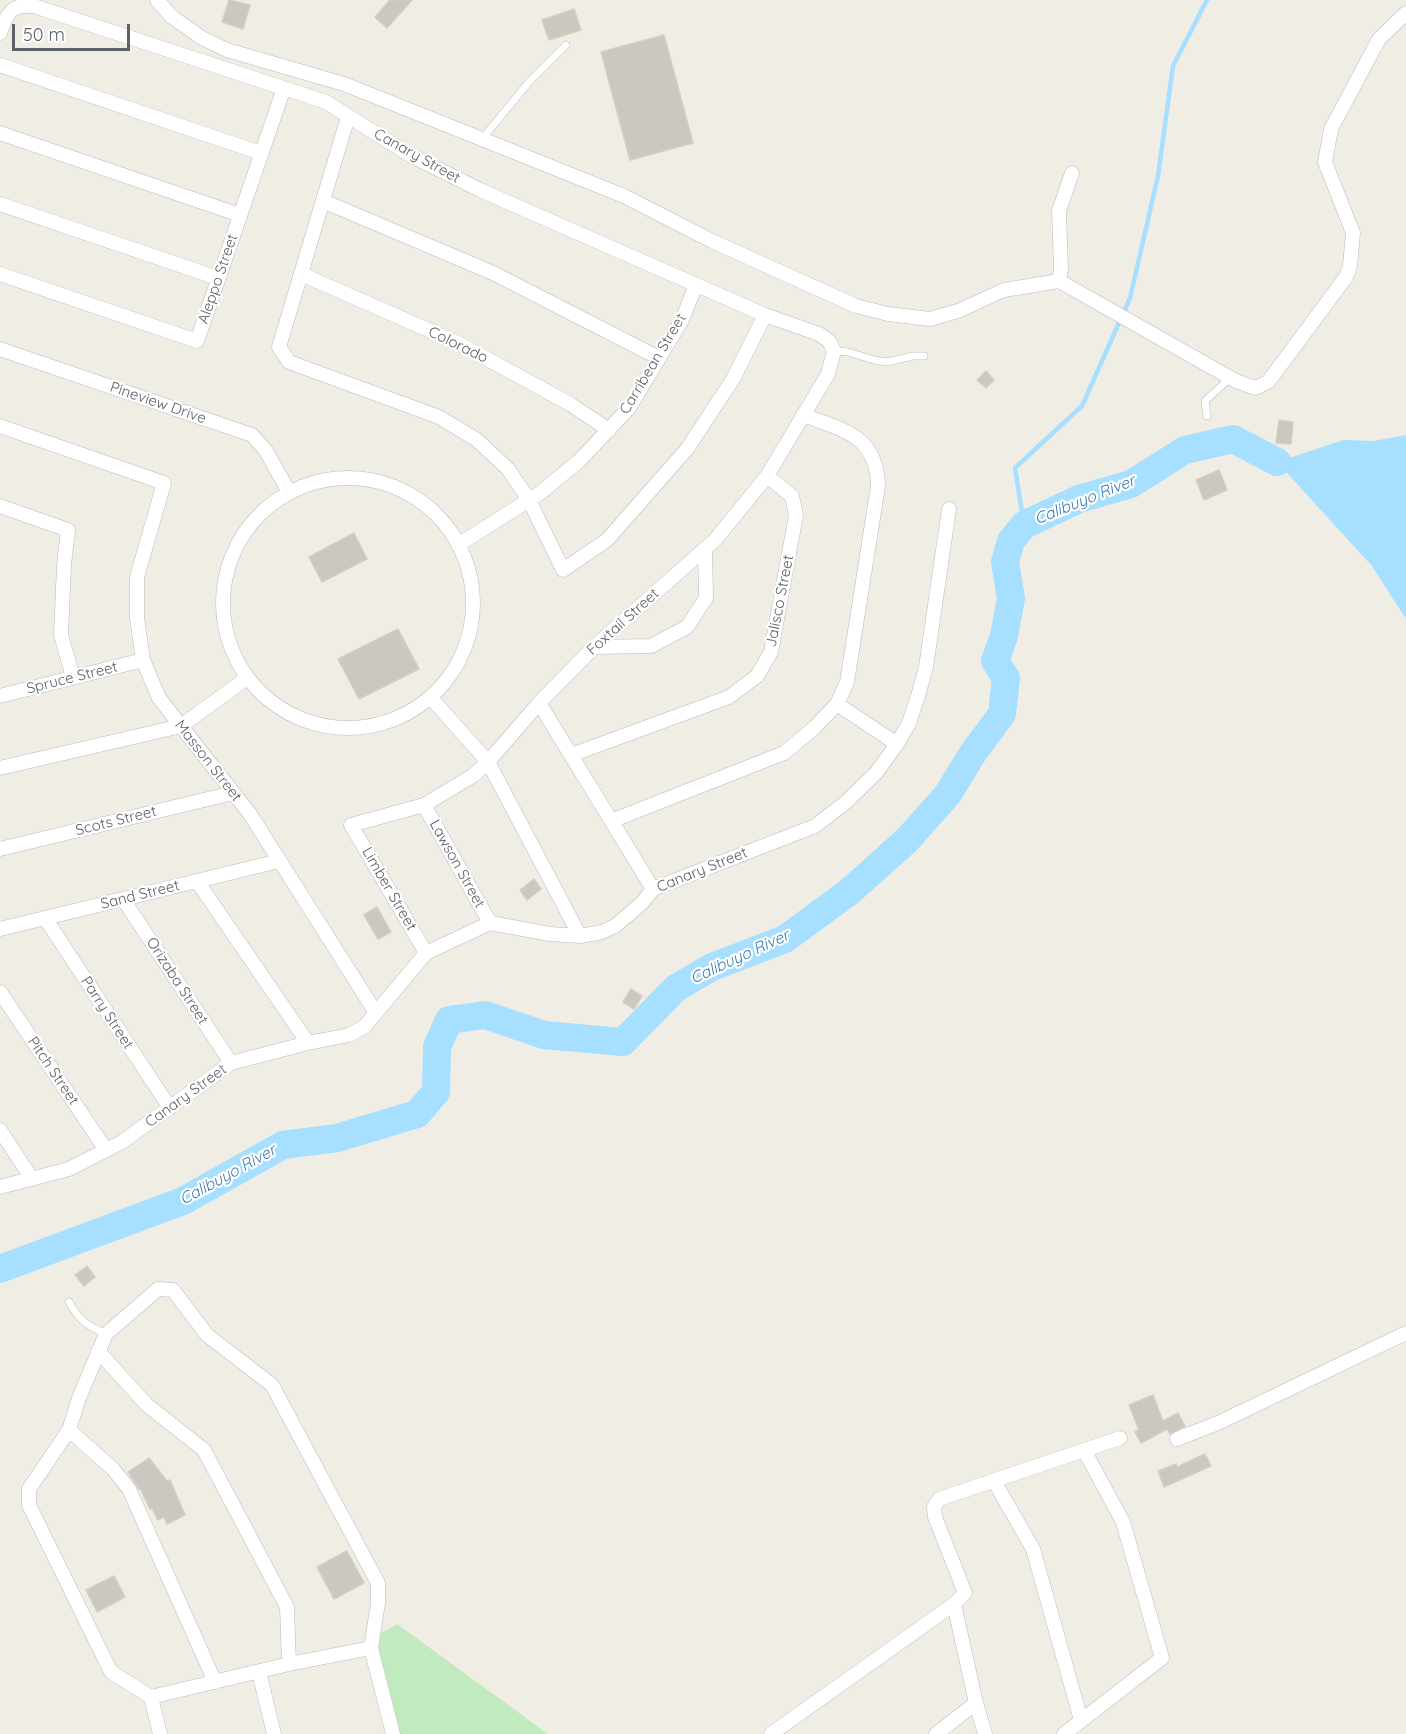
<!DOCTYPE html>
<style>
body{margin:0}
#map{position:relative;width:1406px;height:1734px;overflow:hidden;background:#f0ede4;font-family:Quicksand,sans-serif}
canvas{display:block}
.scale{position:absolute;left:12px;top:24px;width:118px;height:27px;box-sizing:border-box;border:3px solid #5c6267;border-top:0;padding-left:8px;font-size:18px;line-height:21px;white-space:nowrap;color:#5c6267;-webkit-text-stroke:4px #fff;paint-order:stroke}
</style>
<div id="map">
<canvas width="1406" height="1734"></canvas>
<div class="scale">50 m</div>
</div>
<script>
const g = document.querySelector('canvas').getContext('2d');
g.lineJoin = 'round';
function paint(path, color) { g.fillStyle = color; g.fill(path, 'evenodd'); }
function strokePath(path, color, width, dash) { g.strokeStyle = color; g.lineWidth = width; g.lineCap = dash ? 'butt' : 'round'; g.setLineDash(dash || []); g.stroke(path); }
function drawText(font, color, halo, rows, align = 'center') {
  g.font = font + ' Quicksand,sans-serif'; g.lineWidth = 4.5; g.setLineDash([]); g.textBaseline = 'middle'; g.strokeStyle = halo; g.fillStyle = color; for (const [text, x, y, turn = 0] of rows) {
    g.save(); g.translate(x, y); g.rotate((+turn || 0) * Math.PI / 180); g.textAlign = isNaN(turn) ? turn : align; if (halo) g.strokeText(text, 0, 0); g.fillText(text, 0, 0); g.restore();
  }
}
paint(new Path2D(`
 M397,1624L548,1734H396L378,1656L381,1633Z`), '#c2eabf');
paint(new Path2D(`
 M1406,435V619L1372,566L1277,462L1343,440L1374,441Z`), '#a6dfff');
strokePath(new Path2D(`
 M1024,525L1015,468L1082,406L1130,298L1158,176L1173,66L1207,0`), '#a6dfff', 4.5);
strokePath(new Path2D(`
 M0,1269L183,1201L283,1145L337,1138L417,1114L436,1092L437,1047L449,1020L485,1015L544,1035L623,1042L676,988L712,967L785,939L849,892L907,840L948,794L973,753L1002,714L1006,678L995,661L1004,636L1011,598L1005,562L1011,541L1024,525L1079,499L1131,484L1185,450L1233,439L1277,462`), '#a6dfff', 28);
const building = new Path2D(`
 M229,0L250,5L243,29L222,22Z
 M390,0H412L387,28L375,17Z
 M574,9L581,30L549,40L542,20Z
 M664,35L693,143L630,160L601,52Z
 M986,371L994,380L986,388L977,380Z
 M1279,420L1293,422L1291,444L1276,443Z
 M1219,470L1227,490L1204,500L1196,480Z
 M354,533L367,559L322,582L309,557Z
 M398,629L419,669L359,699L338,659Z
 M534,879L541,889L527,900L520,890Z
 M377,907L391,932L378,939L364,915Z
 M631,989L642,996L634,1009L623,1002Z
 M87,1266L95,1277L84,1286L75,1275Z
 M1153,1395L1163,1421L1178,1413L1185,1426L1170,1434L1166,1427L1167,1429L1141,1443L1135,1432L1139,1430L1129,1405Z
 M1205,1454L1211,1466L1164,1487L1158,1471L1176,1464L1177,1467Z
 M149,1458L167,1481L170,1480L185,1515L167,1524L164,1517L158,1520L152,1508L150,1509L140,1488L139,1489L128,1472Z
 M347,1551L364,1583L334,1599L317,1567Z
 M114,1576L125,1597L97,1612L86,1590Z`);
paint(building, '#cbc7c1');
strokePath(building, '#d6cec2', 1.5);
const lane = new Path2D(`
 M482,139L529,82L566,45
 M834,351L848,352L874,360L887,362L913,356H924
 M1207,416L1205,401L1230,378
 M69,1302C80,1321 86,1325 106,1334`);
const street = new Path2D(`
 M157,0L172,17L202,38L227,50L344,84L482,139L624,196L712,241L856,306L888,314L930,319L958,311L1004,290L1059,281L1236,381L1255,388L1268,382L1346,277L1350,266L1353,233L1325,162L1331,129L1379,39L1406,13
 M0,33C7,12 13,2 37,7L326,102L410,155L480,190L765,315L819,334L829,341L834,351L828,374L767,476L715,540L594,647L539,703L488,762L474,775L424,805L351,825L426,953
 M0,65L261,153
 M348,117L279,347L289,362L439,417L477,440L508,469L529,500L563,570L607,540L687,449L733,379L765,315
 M0,133L240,215
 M323,201L493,273L659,358
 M0,204L218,278
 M0,274L197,341L284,88
 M301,274L458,343L570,404L609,430
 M1059,281L1061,268L1059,211L1072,173
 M0,349L252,435L266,451L289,492
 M0,426L164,483L137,577V618L143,660L159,698L250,814L376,1013
 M223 603a125 125 0 1 1 250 0a125 125 0 1 1-250 0Z
 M0,506L68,530L64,565L61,635L73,677
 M458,545L540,493L579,461L629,408L682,320L696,285
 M594,647L651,646L687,627L706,598L705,549
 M0,696L143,660
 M431,698L488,762L580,936
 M539,703L653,889
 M837,704L897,744
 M571,755L729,697L757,676L771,652L796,515L792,496L767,476
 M0,768L181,726L247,678
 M424,805L490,923
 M611,821L784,753L814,728L837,704L847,682L878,486C877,435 843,430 803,415
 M0,849L233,793
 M197,881L308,1043
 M123,899L231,1063
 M45,918L170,1108
 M0,929L279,861
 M0,992L106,1150
 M0,1130L32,1179
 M0,1187L69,1169L122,1142L231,1063L308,1043L349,1035L364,1027L426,953L490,923L550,934L580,936L602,932L615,926L628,915L642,903L653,889L815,826L845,803L876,773L897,744L909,723L918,696L926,667L949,509
 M98,1351L147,1405L204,1450L287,1607L289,1664
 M69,1430L113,1469L129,1489L215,1682
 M1177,1439L1218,1423L1406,1333
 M994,1481L1033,1549L1081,1720
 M954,1604L976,1703L985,1734
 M259,1672L274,1734
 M151,1697L289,1664L371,1648
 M160,1734L151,1697L111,1672L29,1505V1489L69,1430L79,1398L106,1334L158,1289L173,1290L207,1335L272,1385L378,1583V1603L371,1648L393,1734
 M771,1734L954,1604L965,1593L935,1517L934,1507L939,1499L1120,1438
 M936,1734L976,1703
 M1064,1734L1162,1658L1123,1522L1084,1450`);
strokePath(lane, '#b7bbc0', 8);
strokePath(street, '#b7bbc0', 15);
strokePath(lane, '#fff', 7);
strokePath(street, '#fff', 14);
drawText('15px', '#5c6267', '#fff', [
 ["Canary Street",417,156,29],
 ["Aleppo Street",218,279,-71],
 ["Colorado",458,345,26],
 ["Carribean Street",653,364,-59],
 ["Pineview Drive",158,403,19],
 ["Jalisco Street",780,601,-79],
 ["Foxtail Street",623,622,-42],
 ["Spruce Street",72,678,-14],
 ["Masson Street",208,761,52],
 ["Scots Street",116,821,-14],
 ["Lawson Street",457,864,61],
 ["Canary Street",702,870,-22],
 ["Limber Street",389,889,60],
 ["Sand Street",140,895,-14],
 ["Orizaba Street",177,981,57],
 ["Parry Street",107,1013,57],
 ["Pitch Street",53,1071,56],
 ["Canary Street",186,1096,-36]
]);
drawText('italic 16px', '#367bb2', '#fff', [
 ["Calibuyo River",1085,500,-22],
 ["Calibuyo River",740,957,-25],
 ["Calibuyo River",228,1175,-29]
]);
</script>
